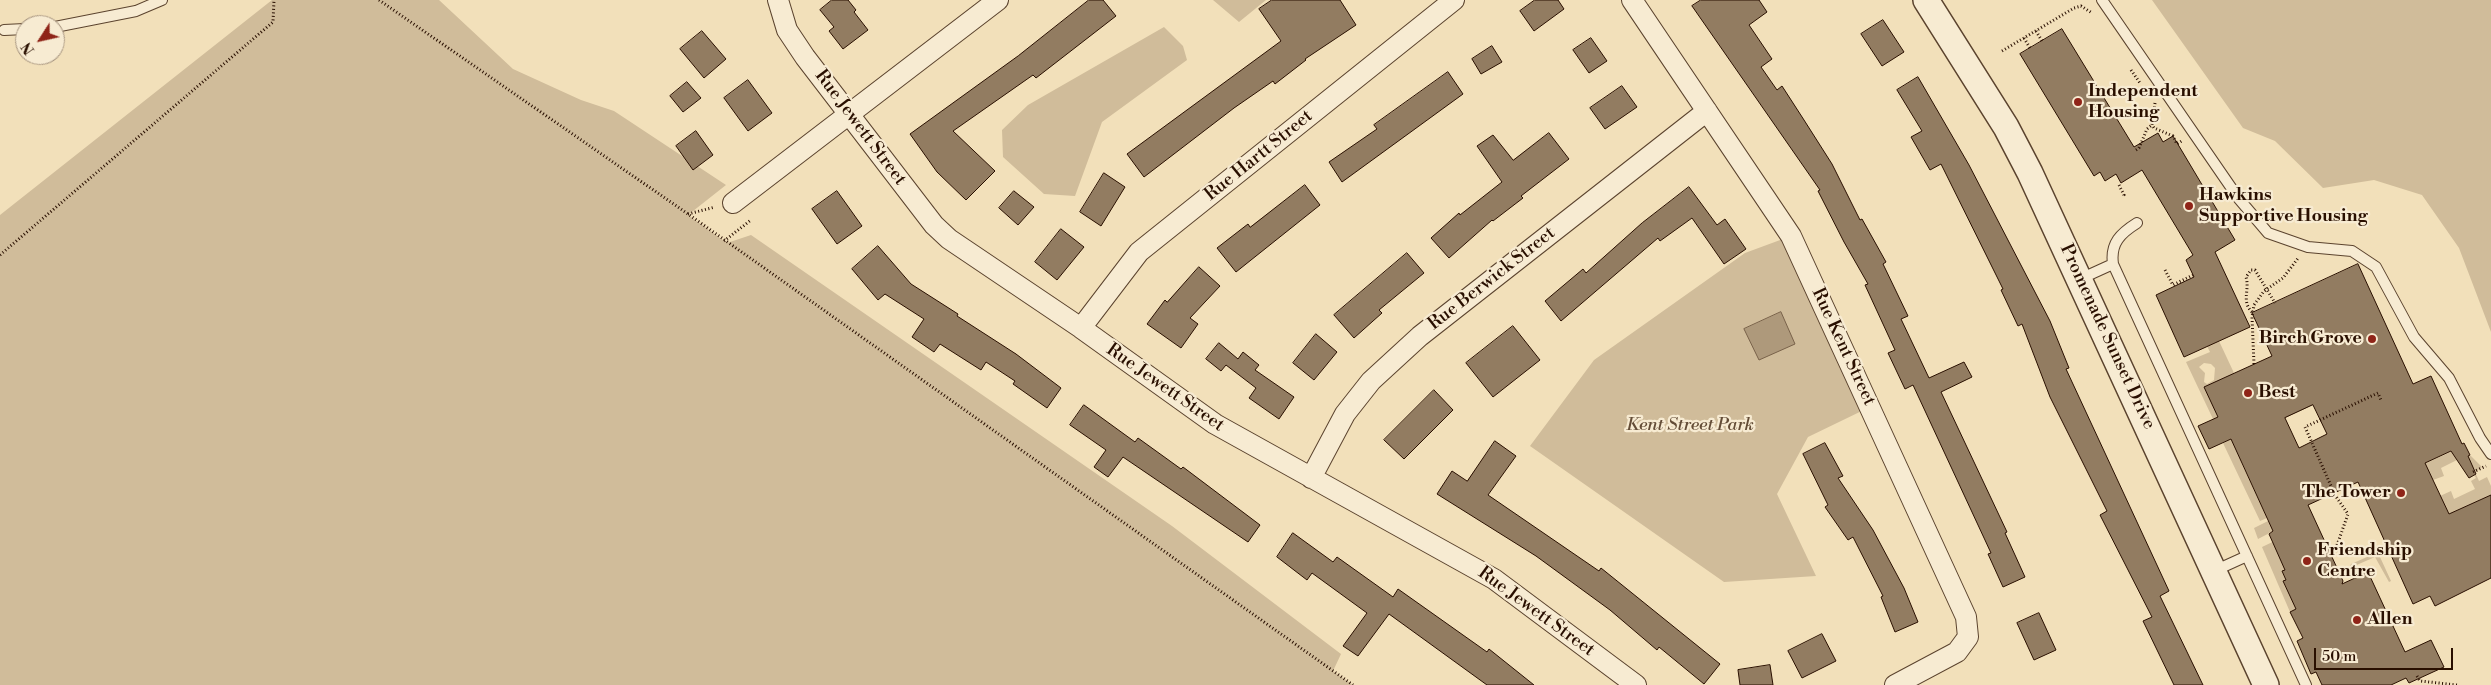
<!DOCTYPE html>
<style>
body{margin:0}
#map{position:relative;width:2491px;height:685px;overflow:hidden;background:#f2e0ba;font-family:"Libre Bodoni",serif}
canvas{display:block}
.north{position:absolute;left:15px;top:15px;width:50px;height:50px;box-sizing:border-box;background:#f7ebd2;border:1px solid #a5937e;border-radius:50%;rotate:235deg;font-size:14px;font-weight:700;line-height:20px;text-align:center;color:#290f00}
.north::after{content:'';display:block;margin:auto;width:18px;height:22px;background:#8f2418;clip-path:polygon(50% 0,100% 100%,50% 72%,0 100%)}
.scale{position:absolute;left:2314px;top:648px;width:139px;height:22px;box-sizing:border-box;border:2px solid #290f00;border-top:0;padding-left:6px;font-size:15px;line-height:18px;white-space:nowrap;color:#290f00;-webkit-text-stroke:4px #f7ebd2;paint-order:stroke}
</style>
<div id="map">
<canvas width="2491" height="685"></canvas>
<div class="north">N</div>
<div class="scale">50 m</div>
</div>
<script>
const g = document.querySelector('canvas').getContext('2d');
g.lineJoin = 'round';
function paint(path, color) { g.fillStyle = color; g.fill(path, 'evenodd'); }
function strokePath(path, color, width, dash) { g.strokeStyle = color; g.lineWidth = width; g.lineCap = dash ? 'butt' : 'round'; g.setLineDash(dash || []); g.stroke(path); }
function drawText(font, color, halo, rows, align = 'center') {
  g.font = font + ' "Libre Bodoni",serif'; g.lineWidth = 4.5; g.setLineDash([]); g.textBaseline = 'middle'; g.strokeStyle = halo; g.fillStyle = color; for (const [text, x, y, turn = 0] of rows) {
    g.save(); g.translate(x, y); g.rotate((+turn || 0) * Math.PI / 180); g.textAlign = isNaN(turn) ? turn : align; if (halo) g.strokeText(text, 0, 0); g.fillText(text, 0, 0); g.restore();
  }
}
paint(new Path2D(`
 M272,0H439L513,69L581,100L614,111L726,185L688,215L727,243L751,235L1172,526L1341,654L1333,671L1353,685H0V215Z
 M1213,0H1266L1239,22Z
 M2152,0H2491V332L2459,248L2422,195L2374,180L2323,188L2275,141L2243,128Z
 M1164,27L1183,46L1187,60L1102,122L1075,196L1044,194L1003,157L1002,130L1028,105Z
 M1791,236L1870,407L1808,437L1777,494L1816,576L1724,582L1530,446L1594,360L1745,253Z
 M2219,341L2234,373L2218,417L2213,419L2186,362L2210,352L2207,346ZM2204,363L2211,364L2215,368L2214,380L2207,384L2204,382L2205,373L2199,367Z
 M2238,436L2242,464L2267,518L2260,521L2223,443Z
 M2453,451L2457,460L2441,468L2444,476L2433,480L2419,466Z
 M2470,455L2482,467L2475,472L2479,481L2487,477L2491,486V495L2443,517L2440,496L2451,491L2454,499L2475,489L2471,481L2476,478L2464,458Z
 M2268,521L2287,524L2258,539L2254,528Z
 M2283,537L2285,570L2282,571L2286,580L2283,581L2286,588L2289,587L2299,608L2290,612L2262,547Z
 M2374,554L2380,557L2391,581L2389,582L2375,557L2352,567L2357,578L2354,579L2349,568L2351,564Z`), '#d0bc9a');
const water = new Path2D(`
 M1781,312L1795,344L1759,360L1744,329Z`);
paint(water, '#ae997b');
strokePath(water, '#79624a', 1);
const building = new Path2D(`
 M832,0H848L856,10L854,12L868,30L843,49L829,31L834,27L820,10Z
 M1089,0H1103L1116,16L1036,78L1033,75L953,131L995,171L966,200L937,172L910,134L1018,56Z
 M1272,0H1340L1356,25L1305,59L1306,60L1275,84L1273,81L1234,108L1144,177L1127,154L1281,41L1259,9Z
 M1535,0H1558L1564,9L1534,31L1520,11Z
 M1701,0H1759L1767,12L1749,25L1772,59L1761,67L1777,90L1782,86L1804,120L1832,164L1860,220L1862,219L1886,262L1883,264L1908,316L1901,319L1929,378L1964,362L1972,377L1941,392L2007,532L2005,533L2025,577L2003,587L1988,554L1991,553L1913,385L1905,389L1888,353L1895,350L1865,285L1868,284L1844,242L1818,191L1820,190L1692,6Z
 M1883,20L1904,52L1882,66L1861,34Z
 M2062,29L2134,147L2158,133L2163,142L2173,136L2235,240L2215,252L2250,327L2184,357L2156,295L2194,277L2186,260L2193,255L2142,170L2121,183L2116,174L2105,181L2100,172L2094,176L2020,54Z
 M702,31L726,59L704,78L680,49Z
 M1591,38L1607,61L1589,73L1573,50Z
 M1492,46L1502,62L1481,74L1472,59Z
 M1448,72L1463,94L1342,182L1329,162L1377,129L1374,125Z
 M1918,77L1969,165L2050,321L2069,368L2066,369L2169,591L2160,596L2203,685H2174L2143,621L2152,617L2100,515L2107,511L2050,397L2022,324L2018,326L2001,290L2003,289L1941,164L1930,170L1911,137L1922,131L1897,90Z
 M748,80L772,113L748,131L724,98Z
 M687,82L701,98L683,112L670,96Z
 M1622,86L1637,107L1605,129L1590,108Z
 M696,131L713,155L693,170L676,146Z
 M1549,133L1569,159L1521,196L1523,198L1493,221L1492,220L1449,258L1431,238L1459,213L1460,215L1502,182L1477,146L1493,135L1513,160Z
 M1104,173L1125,187L1101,226L1080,212Z
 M1305,185L1320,205L1236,272L1217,248L1248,224L1250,227Z
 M1689,187L1717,225L1725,219L1746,249L1724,264L1692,218L1660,241L1658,238L1561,321L1545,301L1583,269L1586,273L1642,223Z
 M837,191L862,226L837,244L812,209Z
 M1014,191L1034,207L1018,225L999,208Z
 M1061,229L1084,247L1057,280L1035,262Z
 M878,246L911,284L958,314L957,316L1016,354L1061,388L1047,408L1013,384L1015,381L986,362L981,370L940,344L934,352L912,337L924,319L885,294L878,300L852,269Z
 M1407,253L1424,273L1379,310L1382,313L1354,338L1334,315Z
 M2358,264L2413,384L2431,376L2462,444L2464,443L2470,455L2468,456L2476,474L2469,478L2451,451L2425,463L2449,514L2491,495V578L2435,606L2430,596L2413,604L2358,482L2308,505L2343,581L2342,584L2368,572L2405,652L2431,640L2444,667L2409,683L2406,678L2391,685H2322L2316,672L2311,674L2297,641L2303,638L2290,612L2296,609L2283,581L2286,580L2282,571L2285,570L2269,534L2273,531L2231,439L2209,449L2198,426L2218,417L2204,387L2272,356L2252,313ZM2313,405L2327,434L2299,448L2285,418Z
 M1199,267L1220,286L1190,318L1198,324L1181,348L1147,324L1165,300L1167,302Z
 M1513,326L1540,360L1493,397L1466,363Z
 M1316,334L1337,352L1314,380L1293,363Z
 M1219,343L1238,359L1243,352L1259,365L1255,370L1294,397L1279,419L1249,398L1256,388L1226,365L1221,371L1206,359Z
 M1434,390L1453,410L1404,459L1384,440Z
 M1084,405L1135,442L1138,438L1181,469L1183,467L1260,525L1248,542L1123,457L1108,477L1094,467L1106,450L1070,425Z
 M1495,441L1516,456L1488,495L1599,571L1601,568L1720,664L1704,684L1659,647L1657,650L1610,610L1536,556L1437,494L1452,471L1467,481Z
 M1825,443L1843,476L1838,478L1873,530L1904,588L1918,622L1895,632L1881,597L1883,596L1853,537L1848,540L1825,507L1828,505L1803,454Z
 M1293,533L1333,562L1337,557L1393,597L1398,589L1487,652L1489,649L1534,685H1487L1389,614L1358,656L1343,646L1367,613L1312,573L1307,580L1277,557Z
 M2039,613L2056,650L2034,660L2017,623Z
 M1822,634L1836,661L1802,678L1788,651Z
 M1770,665L1773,685H1740L1738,670Z`);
paint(building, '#927c61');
strokePath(building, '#290f00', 1);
const service = new Path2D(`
 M2102,0L2239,199L2268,233L2308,247L2352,251L2376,267L2414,337L2449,378L2480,438L2491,454
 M55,27L136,11L162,0
 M4,30L25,29
 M2113,264C2110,243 2121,233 2137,223
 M2080,279L2113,264L2306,685
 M2214,571L2247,556`);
const minor = new Path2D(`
 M778,0L787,30L805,57L934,225L949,239L1081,328L1215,424L1494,579L1636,685
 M1632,0L1791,236L1966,617L1968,637L1957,652L1895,685
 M733,203L998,0
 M1081,328L1139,252L1454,0
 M1311,478L1345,414L1371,381L1420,336L1707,111`);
const tertiary = new Path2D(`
 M1926,0L2006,127L2030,173L2266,685`);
strokePath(service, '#5b432e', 12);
strokePath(minor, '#5b432e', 22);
strokePath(tertiary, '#5b432e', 28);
strokePath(new Path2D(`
 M379,0L688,214L1353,685
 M2036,31L2042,41
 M2024,38L2030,48
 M2002,51L2074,8L2081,6L2092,13
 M2131,70L2140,83
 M2155,103L2152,125L2154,128L2173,136L2177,144L2183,140
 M2136,150L2139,148L2147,129L2152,125
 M2119,185L2124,195L2122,197
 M688,214L715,207
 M724,241L751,220
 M0,255L273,22L274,0
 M2165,270L2173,285L2193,275
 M2252,312C2241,301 2250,290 2246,277L2251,270H2255L2275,303
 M2254,364L2252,317L2254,305L2264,291L2283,278L2299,257
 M2473,472L2486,466
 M2337,552L2336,548L2348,514L2335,495L2305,427L2378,393L2381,400
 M2417,676L2420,681L2457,685`), '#290f00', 3, [1, 2.5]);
strokePath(service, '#f7ebd2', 10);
strokePath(minor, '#f7ebd2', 20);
strokePath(tertiary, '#f7ebd2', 25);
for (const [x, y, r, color] of [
 [2078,102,5,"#8f2418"],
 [2189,206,5,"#8f2418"],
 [2372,339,5,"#8f2418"],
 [2248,393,5,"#8f2418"],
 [2401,493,5,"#8f2418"],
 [2307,561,5,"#8f2418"],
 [2357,620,5,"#8f2418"]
]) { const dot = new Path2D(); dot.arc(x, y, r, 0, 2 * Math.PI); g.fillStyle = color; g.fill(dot); strokePath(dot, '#f7ebd2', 2); }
drawText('bold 18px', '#290f00', '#f7ebd2', [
 ["Independent",2088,92],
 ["Housing",2088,113],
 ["Hawkins",2199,196],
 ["Supportive Housing",2199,217],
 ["Birch Grove",2362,339,"right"],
 ["Best",2258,393],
 ["The Tower",2391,493,"right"],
 ["Friendship",2317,551],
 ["Centre",2317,572],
 ["Allen",2367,620]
], 'left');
drawText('18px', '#290f00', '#f7ebd2', [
 ["Rue Jewett Street",860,128,53],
 ["Rue Hartt Street",1259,156,-39],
 ["Rue Berwick Street",1492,279,-38],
 ["Promenade Sunset Drive",2107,337,65],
 ["Rue Kent Street",1843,347,65],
 ["Rue Jewett Street",1165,388,35],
 ["Rue Jewett Street",1536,612,36]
]);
drawText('italic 18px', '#634c36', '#f7ebd2', [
 ["Kent Street Park",1690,426]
]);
</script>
